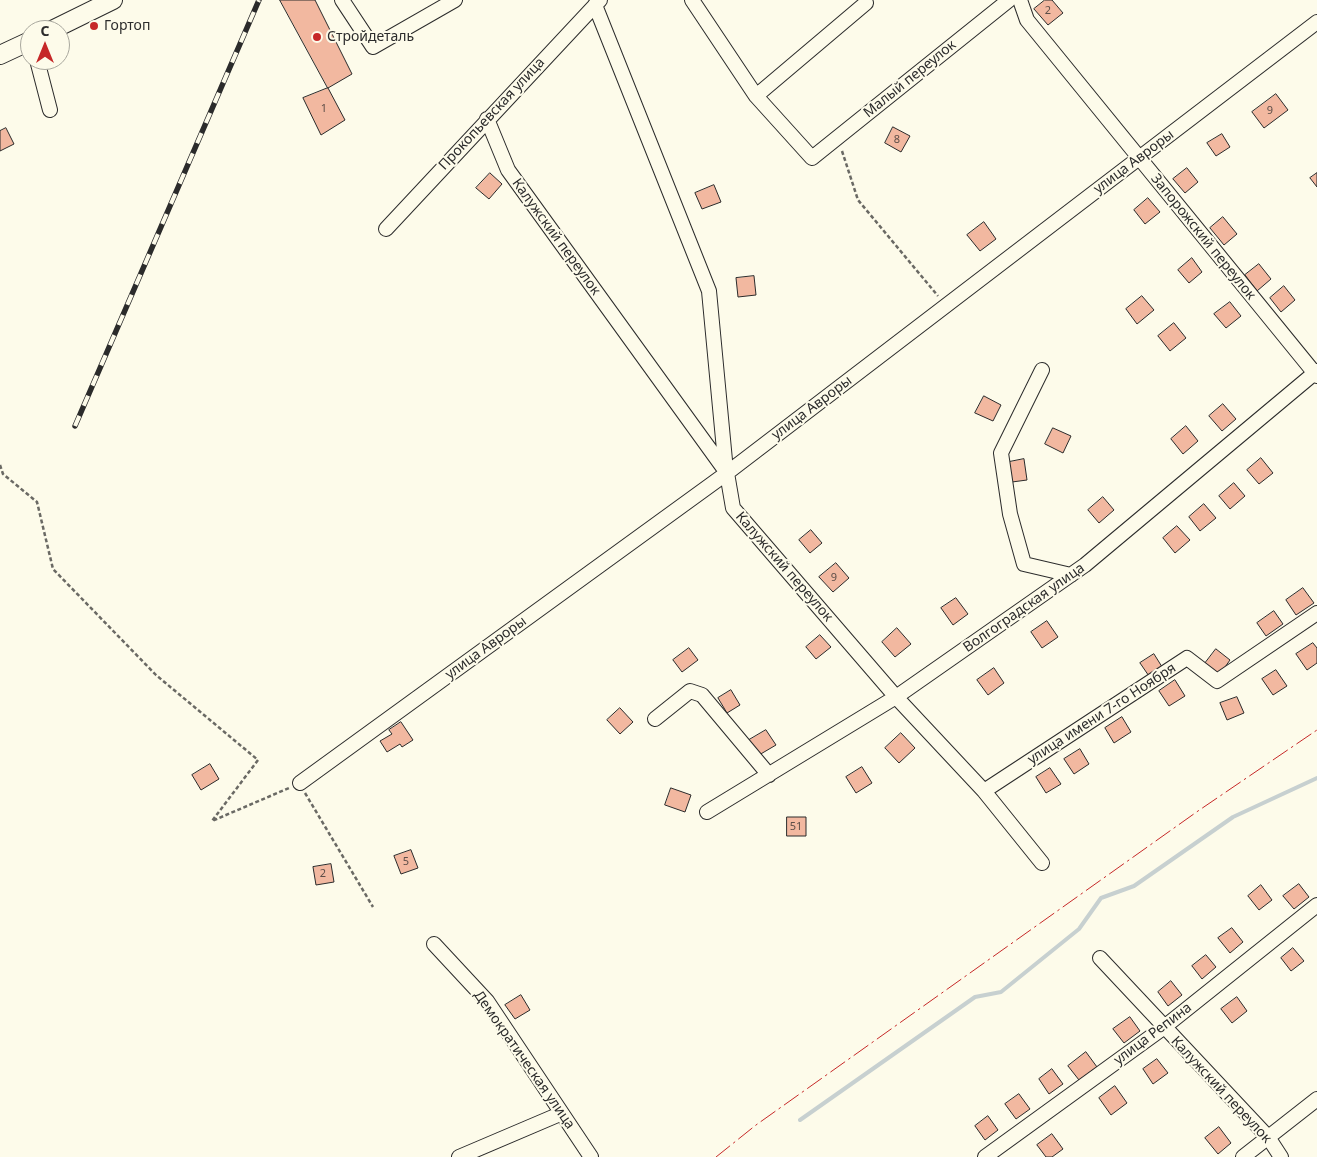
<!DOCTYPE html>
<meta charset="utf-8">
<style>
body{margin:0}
#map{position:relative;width:1317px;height:1157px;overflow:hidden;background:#fdfbea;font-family:"Noto Sans",sans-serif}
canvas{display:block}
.north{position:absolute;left:20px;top:20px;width:50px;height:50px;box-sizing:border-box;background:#fdfbea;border:1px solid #a9a89e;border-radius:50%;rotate:0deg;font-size:14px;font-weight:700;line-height:20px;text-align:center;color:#2b2b2b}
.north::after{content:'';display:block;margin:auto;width:18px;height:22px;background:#c62828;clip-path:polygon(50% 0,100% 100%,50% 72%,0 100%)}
</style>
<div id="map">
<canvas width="1317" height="1157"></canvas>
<div class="north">С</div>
</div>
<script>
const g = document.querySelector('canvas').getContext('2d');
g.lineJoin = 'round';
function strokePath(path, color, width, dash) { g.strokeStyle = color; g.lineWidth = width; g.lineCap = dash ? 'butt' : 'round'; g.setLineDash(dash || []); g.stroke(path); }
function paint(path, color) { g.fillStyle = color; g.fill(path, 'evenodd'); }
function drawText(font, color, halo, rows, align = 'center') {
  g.font = font + ' "Noto Sans",sans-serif'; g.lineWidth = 4; g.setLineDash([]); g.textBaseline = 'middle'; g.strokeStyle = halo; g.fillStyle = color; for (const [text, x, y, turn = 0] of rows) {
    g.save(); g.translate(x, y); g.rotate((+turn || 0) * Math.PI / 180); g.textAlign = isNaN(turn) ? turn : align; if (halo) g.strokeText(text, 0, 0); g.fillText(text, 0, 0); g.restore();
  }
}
strokePath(new Path2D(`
 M800,1120L975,997L1001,992L1079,929L1101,898L1134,886L1233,817L1317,778`), '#c7d0d0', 4);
const building = new Path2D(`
 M280,0H315L352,74L328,88Z
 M1045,0H1052L1063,13L1048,25L1034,9Z
 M328,88L345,120L321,135L303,98Z
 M1276,94L1288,110L1264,128L1252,112Z
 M893,127L910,136L901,152L885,143Z
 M6,128L14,144L0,151V131Z
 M1222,134L1230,147L1216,156L1207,143Z
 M1187,168L1198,182L1185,193L1173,179Z
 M490,173L502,184L489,199L476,188Z
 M1317,173V187L1310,178Z
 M714,185L721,202L702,209L695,193Z
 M1148,198L1160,212L1145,224L1134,210Z
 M1223,217L1237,234L1224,245L1210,228Z
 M984,222L996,239L980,251L967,235Z
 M1192,258L1202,272L1189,283L1178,270Z
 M1259,264L1271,279L1257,291L1245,275Z
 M754,276L756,295L738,297L736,278Z
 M1284,286L1295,300L1281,312L1270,298Z
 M1142,296L1154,310L1137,324L1126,309Z
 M1230,302L1241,316L1226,328L1214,314Z
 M1174,323L1186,338L1170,351L1158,336Z
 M984,396L1001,405L993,421L975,413Z
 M1223,404L1236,419L1222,431L1209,416Z
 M1186,426L1198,441L1183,454L1171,439Z
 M1053,428L1071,436L1063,453L1045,444Z
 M1261,458L1273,473L1259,484L1247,470Z
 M1024,459L1027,480L1012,482L1009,462Z
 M1234,483L1245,496L1230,509L1219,496Z
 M1103,497L1114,510L1099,523L1088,510Z
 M1204,504L1216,518L1200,531L1189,517Z
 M1177,526L1190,540L1175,553L1163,538Z
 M811,530L822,543L810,553L799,540Z
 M836,563L849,578L833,592L819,577Z
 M1303,588L1314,603L1296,615L1286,600Z
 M956,598L968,614L953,625L941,608Z
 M1274,611L1283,624L1266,636L1257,623Z
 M1047,621L1058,637L1042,648L1031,632Z
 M897,628L911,644L895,657L882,642Z
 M820,635L831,647L816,659L806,647Z
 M1313,643L1317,648V663L1307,670L1296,654Z
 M689,648L698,660L682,672L673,660Z
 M1216,649L1230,660L1218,677L1203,666Z
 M1154,654L1164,670L1151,679L1140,663Z
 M994,668L1004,683L988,695L977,680Z
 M1276,670L1287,686L1273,695L1262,679Z
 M1175,680L1185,696L1169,706L1159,691Z
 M731,690L740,705L727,713L718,698Z
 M1237,697L1244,713L1227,720L1220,703Z
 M620,708L633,722L620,734L607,720Z
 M1122,717L1131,732L1114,743L1105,728Z
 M401,722L413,740L402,747L400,744L387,752L380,741L392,734L389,730Z
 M766,730L776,745L759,755L749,740Z
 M901,733L915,748L899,763L885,748Z
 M1080,749L1089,764L1074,774L1064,759Z
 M210,764L219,779L201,790L192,775Z
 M862,767L872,783L856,793L846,777Z
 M1050,768L1061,784L1046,793L1036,777Z
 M671,788L691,795L685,812L665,805Z
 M787,817H806V836H787Z
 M411,850L418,868L401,874L394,856Z
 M331,864L334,882L316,885L313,867Z
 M1299,884L1309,897L1294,909L1283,896Z
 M1261,885L1272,900L1259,910L1248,896Z
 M1232,928L1243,942L1230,953L1218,938Z
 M1293,948L1304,961L1291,971L1281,958Z
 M1206,955L1216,967L1202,979L1192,966Z
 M1171,981L1182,995L1168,1006L1158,992Z
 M521,995L530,1010L515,1019L505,1005Z
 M1237,997L1247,1011L1232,1023L1221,1009Z
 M1130,1017L1140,1031L1124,1043L1113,1029Z
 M1086,1052L1097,1067L1079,1080L1068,1066Z
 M1157,1059L1168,1073L1153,1084L1143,1069Z
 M1052,1069L1063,1084L1049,1094L1039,1079Z
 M1115,1086L1127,1103L1111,1115L1099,1098Z
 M1019,1094L1030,1109L1016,1119L1005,1104Z
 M988,1116L998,1130L985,1140L975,1126Z
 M1219,1127L1231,1143L1218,1154L1205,1138Z
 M1052,1134L1063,1149L1052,1157H1046L1037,1145Z`);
paint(building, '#f2b8a0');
strokePath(building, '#2b2b2b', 1);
const minor = new Path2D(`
 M342,0L373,47L455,0
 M692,0L756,96L812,158L1009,0
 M1020,0L1027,20L1317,376
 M595,5L709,291L726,471
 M37,60L50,110
 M756,96L866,3
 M487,119L508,170L727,473L733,508L896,697L984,791L1042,863
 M386,229L600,0
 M1042,370L1001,453L1010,514L1024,564L1071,575
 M655,719L690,691L702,695L769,775
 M300,783L727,473L1317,22
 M984,791L1187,658L1217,681L1317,613
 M707,812L896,697L1085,565L1317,371
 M434,944L487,1001L591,1157
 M1100,958L1268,1137L1281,1157
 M459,1157L560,1114
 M985,1157L1163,1028L1317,905
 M1243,1157L1317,1099`);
const major = new Path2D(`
 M52,30L113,0
 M0,55L30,41`);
strokePath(minor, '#2b2b2b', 16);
strokePath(major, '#2b2b2b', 20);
strokePath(new Path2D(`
 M842,151L858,200L938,296
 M0,465L3,474L37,502L53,569L156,675L258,760L212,821L289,788
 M305,793L373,907`), '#6a6964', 2.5, [4, 2.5]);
strokePath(minor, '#fdfbea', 14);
strokePath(major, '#fdfbea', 18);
const rail = new Path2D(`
 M75,426L259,0`);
strokePath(rail, '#2b2b2b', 5.5);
strokePath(rail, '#fdfbea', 4, [11]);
strokePath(new Path2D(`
 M716,1157L756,1125L1198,811L1317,730`), '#c62828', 1, [18, 4, 2.5, 4]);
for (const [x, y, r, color] of [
 [94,26,5,"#c62828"],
 [317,37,5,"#c62828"]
]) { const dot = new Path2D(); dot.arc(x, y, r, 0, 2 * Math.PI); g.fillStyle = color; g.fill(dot); strokePath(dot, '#fdfbea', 2); }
drawText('11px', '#5d4e48', null, [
 ["2",1048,11],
 ["1",324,109],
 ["9",1270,111],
 ["8",897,140],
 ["9",834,578],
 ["51",796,827],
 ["5",406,862],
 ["2",323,874]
]);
drawText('14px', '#2b2b2b', '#fdfbea', [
 ["Гортоп",104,26],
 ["Стройдеталь",327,37]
], 'left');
drawText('14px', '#2b2b2b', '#fdfbea', [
 ["Малый переулок",910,79,-39],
 ["Прокопьевская улица",492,114,-47],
 ["улица Авроры",1134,162,-37],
 ["Калужский переулок",556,237,54],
 ["Запорожский переулок",1203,237,51],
 ["улица Авроры",812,408,-37],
 ["Калужский переулок",784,567,49],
 ["Волгоградская улица",1024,608,-35],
 ["улица Авроры",486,648,-36],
 ["улица имени 7-го Ноября",1102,714,-33],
 ["улица Репина",1153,1034,-37],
 ["Демократическая улица",524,1060,55],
 ["Калужский переулок",1221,1090,47]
]);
</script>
